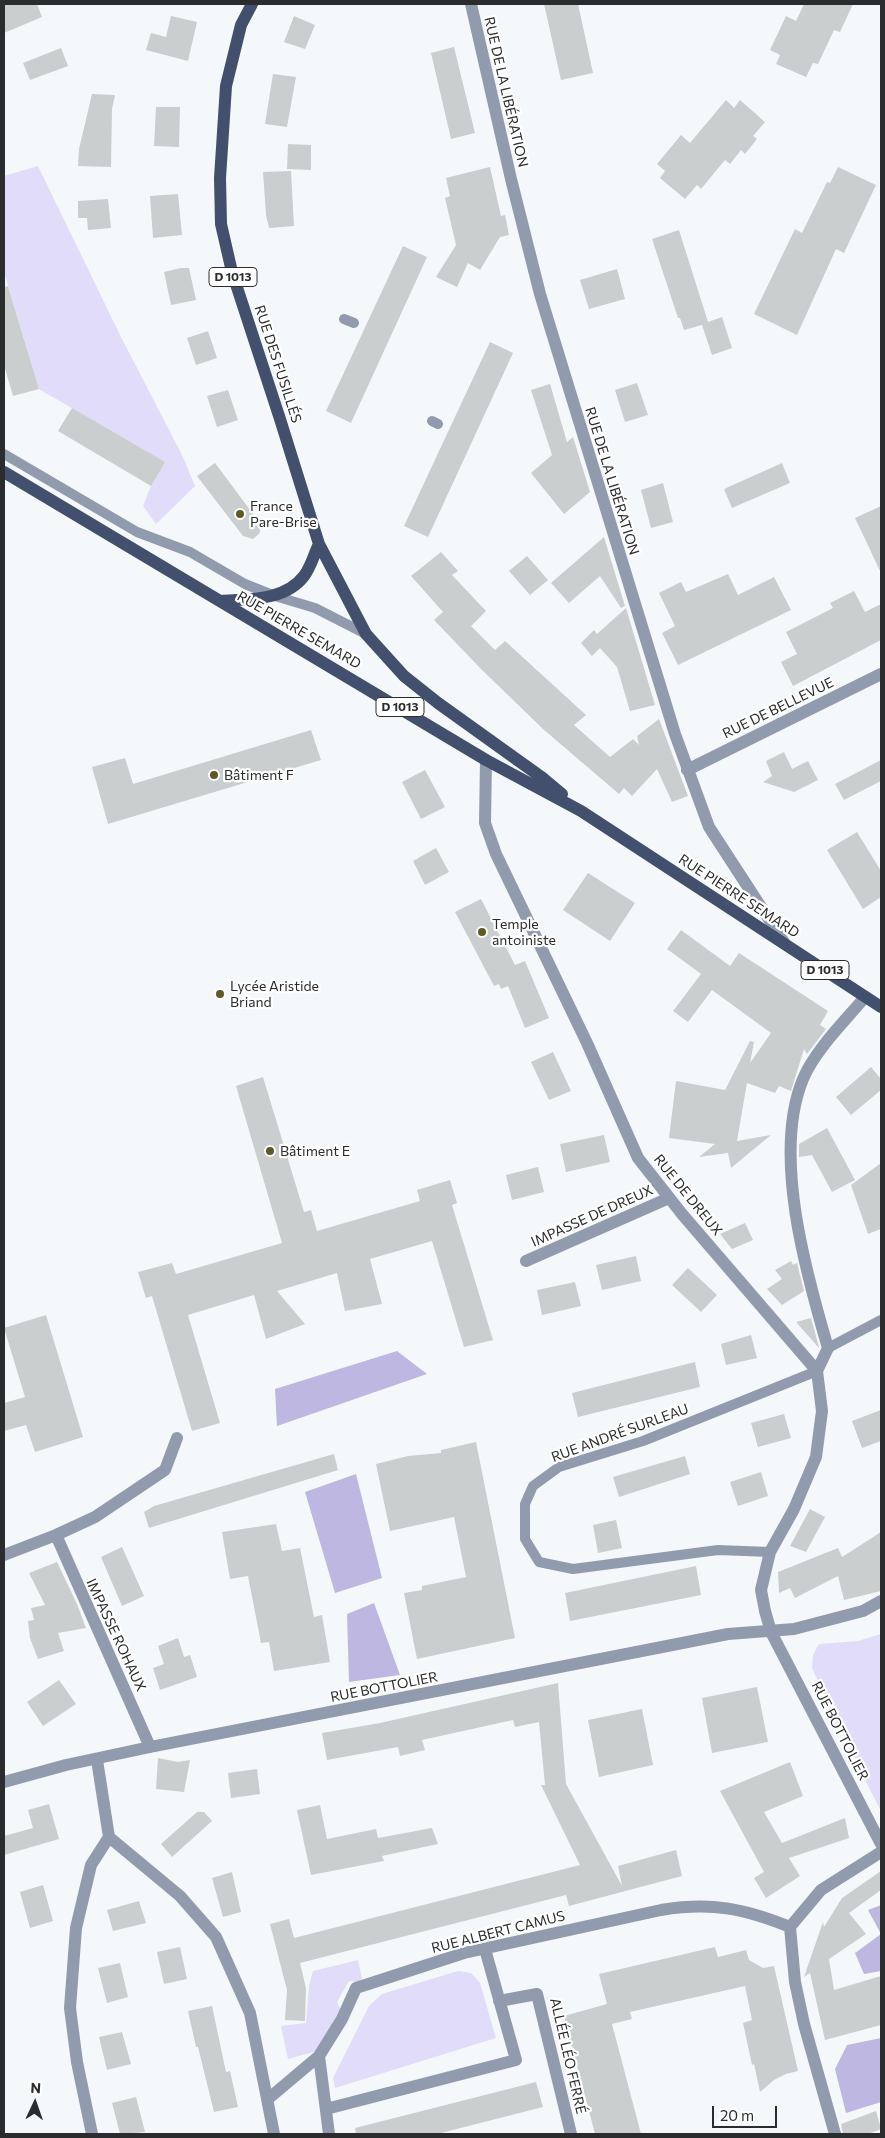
<!DOCTYPE html>
<meta charset="utf-8">
<style>
body{margin:0}
#map{position:relative;width:885px;height:2138px;overflow:hidden;background:#f5f8fa;font-family:Commissioner,sans-serif}
canvas{display:block}
.frame{position:absolute;inset:0;border:5px solid #2b2c2d;pointer-events:none}
.north{position:absolute;left:10px;top:2078px;width:50px;height:50px;-webkit-text-stroke:4px #fff;paint-order:stroke;rotate:3deg;font-size:14px;font-weight:700;line-height:20px;text-align:center;color:#2b2c2d}
.north::after{content:'';display:block;margin:auto;width:18px;height:22px;background:#2b2c2d;clip-path:polygon(50% 0,100% 100%,50% 72%,0 100%)}
.scale{position:absolute;left:712px;top:2106px;width:65px;height:22px;box-sizing:border-box;border:2px solid #2b2c2d;border-top:0;padding-left:6px;font-size:15px;line-height:18px;white-space:nowrap;color:#2b2c2d;-webkit-text-stroke:4px #fff;paint-order:stroke}
</style>
<div id="map">
<canvas width="885" height="2138"></canvas>
<div class="frame"></div>
<div class="north">N</div>
<div class="scale">20 m</div>
</div>
<script>
const g = document.querySelector('canvas').getContext('2d');
g.lineJoin = 'round';
function paint(path, color) { g.fillStyle = color; g.fill(path, 'evenodd'); }
function strokePath(path, color, width, dash) { g.strokeStyle = color; g.lineWidth = width; g.lineCap = dash ? 'butt' : 'round'; g.setLineDash(dash || []); g.stroke(path); }
function drawText(font, color, halo, rows, align = 'center') {
  g.font = font + ' Commissioner,sans-serif'; g.lineWidth = 4.5; g.setLineDash([]); g.textBaseline = 'middle'; g.strokeStyle = halo; g.fillStyle = color; for (const [text, x, y, turn = 0] of rows) {
    g.save(); g.translate(x, y); g.rotate((+turn || 0) * Math.PI / 180); g.textAlign = isNaN(turn) ? turn : align; if (halo) g.strokeText(text, 0, 0); g.fillText(text, 0, 0); g.restore();
  }
}
paint(new Path2D(`
 M38,166L120,335L183,457L195,486L156,524L143,506L151,486L164,462L39,389L4,272V176Z
 M881,1634V1811L862,1774L851,1747L838,1726L812,1668L813,1655L819,1644L858,1641Z
 M358,1960L362,1979L358,1982L349,1981L337,2002L341,2011L317,2051L288,2059L281,2026L306,2023L309,1986L313,1971Z
 M458,1971L471,1973L480,1983L496,2038L335,2088L333,2078L369,2006L382,1994Z`), '#e0dcfa');
paint(new Path2D(`
 M397,1351L427,1374L277,1426L275,1389Z
 M356,1474L382,1578L335,1593L305,1492Z
 M374,1603L400,1675L349,1682L347,1614Z
 M881,1905V1971L864,1974L855,1953L881,1934L868,1910Z
 M881,2038V2102L846,2113L835,2069L847,2045Z`), '#bdb7e2');
paint(new Path2D(`
 M4,4H37L42,17L4,33Z
 M544,4H578L593,73L561,80Z
 M804,4H853L840,32L834,30L818,64L813,63L806,77L776,64L780,55L770,50L786,16L796,21Z
 M171,16L197,22L188,61L146,50L151,33L166,37Z
 M294,16L315,25L305,49L284,42Z
 M454,47L475,133L451,139L431,53Z
 M61,48L68,66L30,80L23,63Z
 M273,74L296,77L287,127L265,124Z
 M92,94L115,95L112,109L111,167L78,166L79,149Z
 M726,100L734,108L740,100L765,122L753,136L757,139L745,154L741,150L730,164L725,160L701,189L697,185L685,199L660,178L665,171L657,164L681,135L690,143Z
 M156,107H180L179,147L154,146Z
 M288,144L311,145V170L287,169Z
 M490,167L501,216L505,215L509,235L500,237L480,270L468,263L457,287L436,277L456,245L445,198L450,196L446,178Z
 M838,167L876,185L844,253L836,249L797,335L754,314L795,229L802,233L827,182L830,183Z
 M291,171L294,226L269,228L266,215L263,172Z
 M178,194L182,235L153,238L150,196Z
 M108,199L111,228L88,230L87,218H78V201Z
 M679,230L708,322L722,317L732,348L712,355L702,325L684,330L680,318H678L652,239Z
 M403,246L427,257L351,423L326,411Z
 M181,268H189L196,300L171,305L164,272Z
 M617,269L625,299L589,309L580,280Z
 M8,286L39,389L13,396L4,365V287Z
 M208,331L217,358L196,365L187,338Z
 M490,342L513,353L428,537L404,526Z
 M637,383L648,415L625,422L615,390Z
 M550,384L567,442L573,437L590,492L564,514L531,473L552,455L531,390Z
 M228,390L238,420L217,427L207,396Z
 M72,408L165,462L151,486L58,431Z
 M215,463L259,522L260,533L253,539L243,536L197,476Z
 M782,463L790,483L732,508L724,489Z
 M663,483L673,522L651,528L641,490Z
 M881,506V573L855,518Z
 M604,537L625,606L621,608L600,576L569,603L551,583Z
 M441,552L458,571L452,575L486,611L471,626L495,650L505,641L586,715L574,725L610,757L633,739L639,745L637,736L659,719L688,796L672,802L657,769L632,796L624,788L619,794L543,729L481,669L434,620L443,612L411,576Z
 M527,556L548,580L530,595L509,571Z
 M728,574L738,595L774,577L791,610L678,665L662,633L675,626L659,593L681,582L686,592Z
 M854,591L865,612L881,604V640L793,686L781,662L797,654L786,632L833,608L830,603Z
 M626,608L655,705L630,711L617,667L600,648L592,656L581,643L594,630L597,634Z
 M311,730L321,760L108,824L92,767L125,758L133,784Z
 M784,752L792,769L808,761L818,780L794,792L763,782L772,776L766,761Z
 M881,760V781L844,800L835,784Z
 M425,770L445,807L421,819L402,782Z
 M857,832L881,871V897L863,909L827,850Z
 M436,848L449,872L425,885L413,861Z
 M588,873L635,903L610,941L563,910Z
 M481,899L515,965L525,961L549,1018L525,1028L508,986L501,989L499,984L494,986L455,912Z
 M681,930L730,966L739,953L828,1011L820,1025L826,1029L807,1054L804,1049L791,1091L779,1086L775,1093L747,1083L737,1141L771,1135L731,1168L728,1153L699,1157L715,1144L669,1138L676,1081L725,1090L750,1041L754,1042L750,1063L771,1033L712,990L688,1022L673,1011L701,974L667,949Z
 M553,1052L571,1091L549,1100L531,1062Z
 M871,1067L881,1079V1090L851,1115L836,1097Z
 M263,1077L304,1212L311,1210L317,1231L420,1201L417,1190L450,1180L457,1203L452,1205L493,1340L464,1347L432,1241L370,1259L382,1304L345,1311L337,1273L277,1291L305,1324L266,1339L254,1295L188,1315L220,1423L192,1431L152,1296L146,1298L138,1272L172,1263L176,1274L282,1243L236,1086Z
 M827,1128L855,1180L832,1192L812,1155L799,1157V1144Z
 M604,1135L610,1162L566,1172L560,1144Z
 M881,1163V1229L868,1234L851,1185Z
 M538,1167L544,1192L512,1200L506,1175Z
 M745,1223L753,1240L732,1249L720,1234Z
 M636,1256L641,1281L602,1290L596,1265Z
 M791,1261L793,1265L797,1263L804,1291L782,1305L767,1289L782,1279L775,1270Z
 M688,1268L717,1295L701,1312L672,1285Z
 M575,1282L581,1306L542,1315L537,1290Z
 M46,1315L83,1437L35,1452L26,1425L4,1431V1403L25,1397L4,1328Z
 M811,1318L819,1347V1348L796,1322Z
 M751,1335L757,1358L726,1365L721,1344Z
 M695,1362L700,1387L578,1417L572,1393Z
 M881,1410V1441L862,1448L852,1421Z
 M784,1414L791,1438L758,1447L751,1423Z
 M476,1442L515,1638L417,1659L404,1593L422,1590V1586L466,1577L454,1517L390,1531L376,1464L408,1456L441,1453V1450Z
 M334,1454L338,1470L149,1528L144,1512L154,1506Z
 M685,1456L690,1474L619,1497L613,1477Z
 M761,1472L768,1496L738,1506L730,1482Z
 M810,1509L825,1517L806,1552L790,1546Z
 M616,1520L622,1548L598,1553L593,1525Z
 M276,1524L282,1551L300,1548L314,1617L322,1615L330,1662L274,1671L269,1642L261,1643L248,1576L230,1579L222,1532Z
 M881,1532V1591L844,1600L838,1576L795,1598L790,1588L779,1593L778,1572L838,1548L842,1557Z
 M122,1547L144,1596L122,1606L101,1557Z
 M57,1562L77,1604L86,1628L58,1633L64,1651L38,1659L30,1638L28,1621L34,1620L31,1608L45,1605L29,1573Z
 M696,1566L701,1595L570,1621L565,1593Z
 M178,1638L184,1657L190,1655L197,1677L160,1690L153,1668L164,1664L158,1646Z
 M59,1680L76,1704L43,1726L27,1702Z
 M558,1683L566,1784L622,1886L618,1866L676,1850L682,1876L569,1906L566,1895L300,1963L306,1988L305,2021L285,2020L287,1990L270,1924L289,1919L294,1938L580,1865L541,1785H545L539,1722L515,1727L513,1720L422,1740L425,1750L400,1756L398,1747L327,1760L322,1733L380,1723Z
 M757,1687L768,1742L712,1753L702,1698Z
 M642,1709L653,1765L599,1777L588,1720Z
 M158,1758L178,1762L190,1760L184,1792L156,1789Z
 M790,1762L803,1796L764,1812L782,1843L845,1818L849,1838L789,1858L800,1876L766,1898L754,1878L764,1872L720,1791Z
 M257,1769L260,1794L231,1798L228,1773Z
 M49,1804L59,1839L4,1855V1836L33,1828L28,1810Z
 M320,1805L327,1839L376,1829L378,1838L432,1828L438,1844L382,1856L384,1861L311,1875L297,1810Z
 M197,1812H204L212,1821L172,1857L161,1844Z
 M881,1871V1890L849,1913L866,1934L829,1959L834,1990L881,1976V2025L825,2040L810,1973L804,1977L823,1922L824,1927L842,1898Z
 M232,1872L241,1912L223,1917L212,1878Z
 M43,1885L53,1921L30,1928L20,1892Z
 M139,1901L146,1923L113,1931L107,1910Z
 M180,1947L187,1979L164,1984L157,1952Z
 M715,1947L718,1957L746,1950L749,1960L763,1968L774,1966L798,2071L786,2074L774,2080L760,2092L754,2064L752,2065L743,2023L752,2020L745,1986L630,2012L632,2019L612,2024L641,2134H595L564,2016L607,2004L599,1974Z
 M120,1963L128,1997L107,2003L98,1968Z
 M212,2006L226,2072L230,2071L238,2107L214,2112L198,2047H196L188,2011Z
 M122,2032L131,2064L107,2070L99,2037Z
 M536,2082L543,2107L437,2134H356L355,2128Z
 M136,2097L145,2132L120,2134L112,2103Z
 M876,2111L881,2129L868,2134H843L841,2124Z`), '#cacecf');
strokePath(new Path2D(`
 M344,319L354,323
 M432,421L438,424
 M4,454L137,532L190,552L245,584L275,596L315,608L366,634
 M828,1348L881,1320
 M770,1552L718,1550L573,1569L539,1562L525,1539V1504L533,1486L559,1467L643,1441L817,1371`), '#929bad', 10);
strokePath(new Path2D(`
 M471,4L511,179L540,294L675,734L709,827L785,944
 M486,760L485,823L496,854L587,1043L638,1158L682,1214L817,1371L822,1411L816,1457L794,1509L770,1552L761,1590L765,1611L771,1632L881,1844
 M687,770L881,674
 M526,1261L669,1198
 M817,1371L828,1348C806,1273 772,1154 803,1079C815,1050 845,1021 865,997
 M56,1535L95,1517L165,1470L177,1438
 M4,1555L56,1535L150,1747
 M4,1782L66,1765L150,1747L662,1647L728,1634L794,1629L863,1611L881,1601
 M109,1837L180,1896L216,1937L250,2013L274,2134
 M790,1927L795,1982L804,2024L835,2134
 M790,1927L821,1890L881,1852
 M499,2001L537,1994L571,2134
 M319,2056L329,2134
 M268,2099L319,2056L342,2019L356,1988L464,1953L661,1910C711,1902 743,1908 790,1927
 M326,2109L516,2060L485,1949
 M92,2134L77,2062L70,2008L76,1928L91,1865L109,1837L97,1760`), '#929bad', 12);
strokePath(new Path2D(`
 M252,4L241,25L226,86L220,178L221,224L232,272L280,419L319,544L366,634L404,676L438,703L544,779L562,794
 M4,472L486,760L581,811L881,1007
 M221,601C249,599 285,601 304,576C311,567 314,554 319,544`), '#42506d', 12);
for (const [x, y, r, color] of [
 [240,514,5,"#5e5824"],
 [214,775,5,"#5e5824"],
 [482,932,5,"#5e5824"],
 [220,994,5,"#5e5824"],
 [270,1151,5,"#5e5824"]
]) { const dot = new Path2D(); dot.arc(x, y, r, 0, 2 * Math.PI); g.fillStyle = color; g.fill(dot); strokePath(dot, '#fff', 2); }
for (const [x, y, w] of [
 [233,277,48],
 [400,707,48],
 [825,970,48]
]) { const box = new Path2D(); box.roundRect(x - w / 2, y - 9.5, w, 19, 4); g.fillStyle = '#fff'; g.fill(box); strokePath(box, '#2b2c2d', 1); }
drawText('bold 12px', '#2b2c2d', null, [
 ["D 1013",233,277],
 ["D 1013",400,707],
 ["D 1013",825,970]
]);
drawText('14px', '#2b2c2d', '#fff', [
 ["RUE DE LA LIBÉRATION",506,92,77],
 ["RUE DES FUSILLÉS",278,364,72],
 ["RUE DE LA LIBÉRATION",612,481,73],
 ["RUE PIERRE SEMARD",299,630,30],
 ["RUE DE BELLEVUE",778,708,-26],
 ["RUE PIERRE SEMARD",739,896,33],
 ["RUE DE DREUX",688,1195,51],
 ["IMPASSE DE DREUX",592,1216,-24],
 ["RUE ANDRÉ SURLEAU",620,1433,-20],
 ["IMPASSE ROHAUX",116,1635,65],
 ["RUE BOTTOLIER",384,1687,-11],
 ["RUE BOTTOLIER",840,1731,63],
 ["RUE ALBERT CAMUS",498,1932,-14],
 ["ALLÉE LÉO FERRÉ",568,2056,77]
]);
drawText('14px', '#2b2c2d', '#fff', [
 ["France",250,506],
 ["Pare-Brise",250,522],
 ["Bâtiment F",224,775],
 ["Temple",492,924],
 ["antoiniste",492,940],
 ["Lycée Aristide",230,986],
 ["Briand",230,1002],
 ["Bâtiment E",280,1151]
], 'left');
</script>
